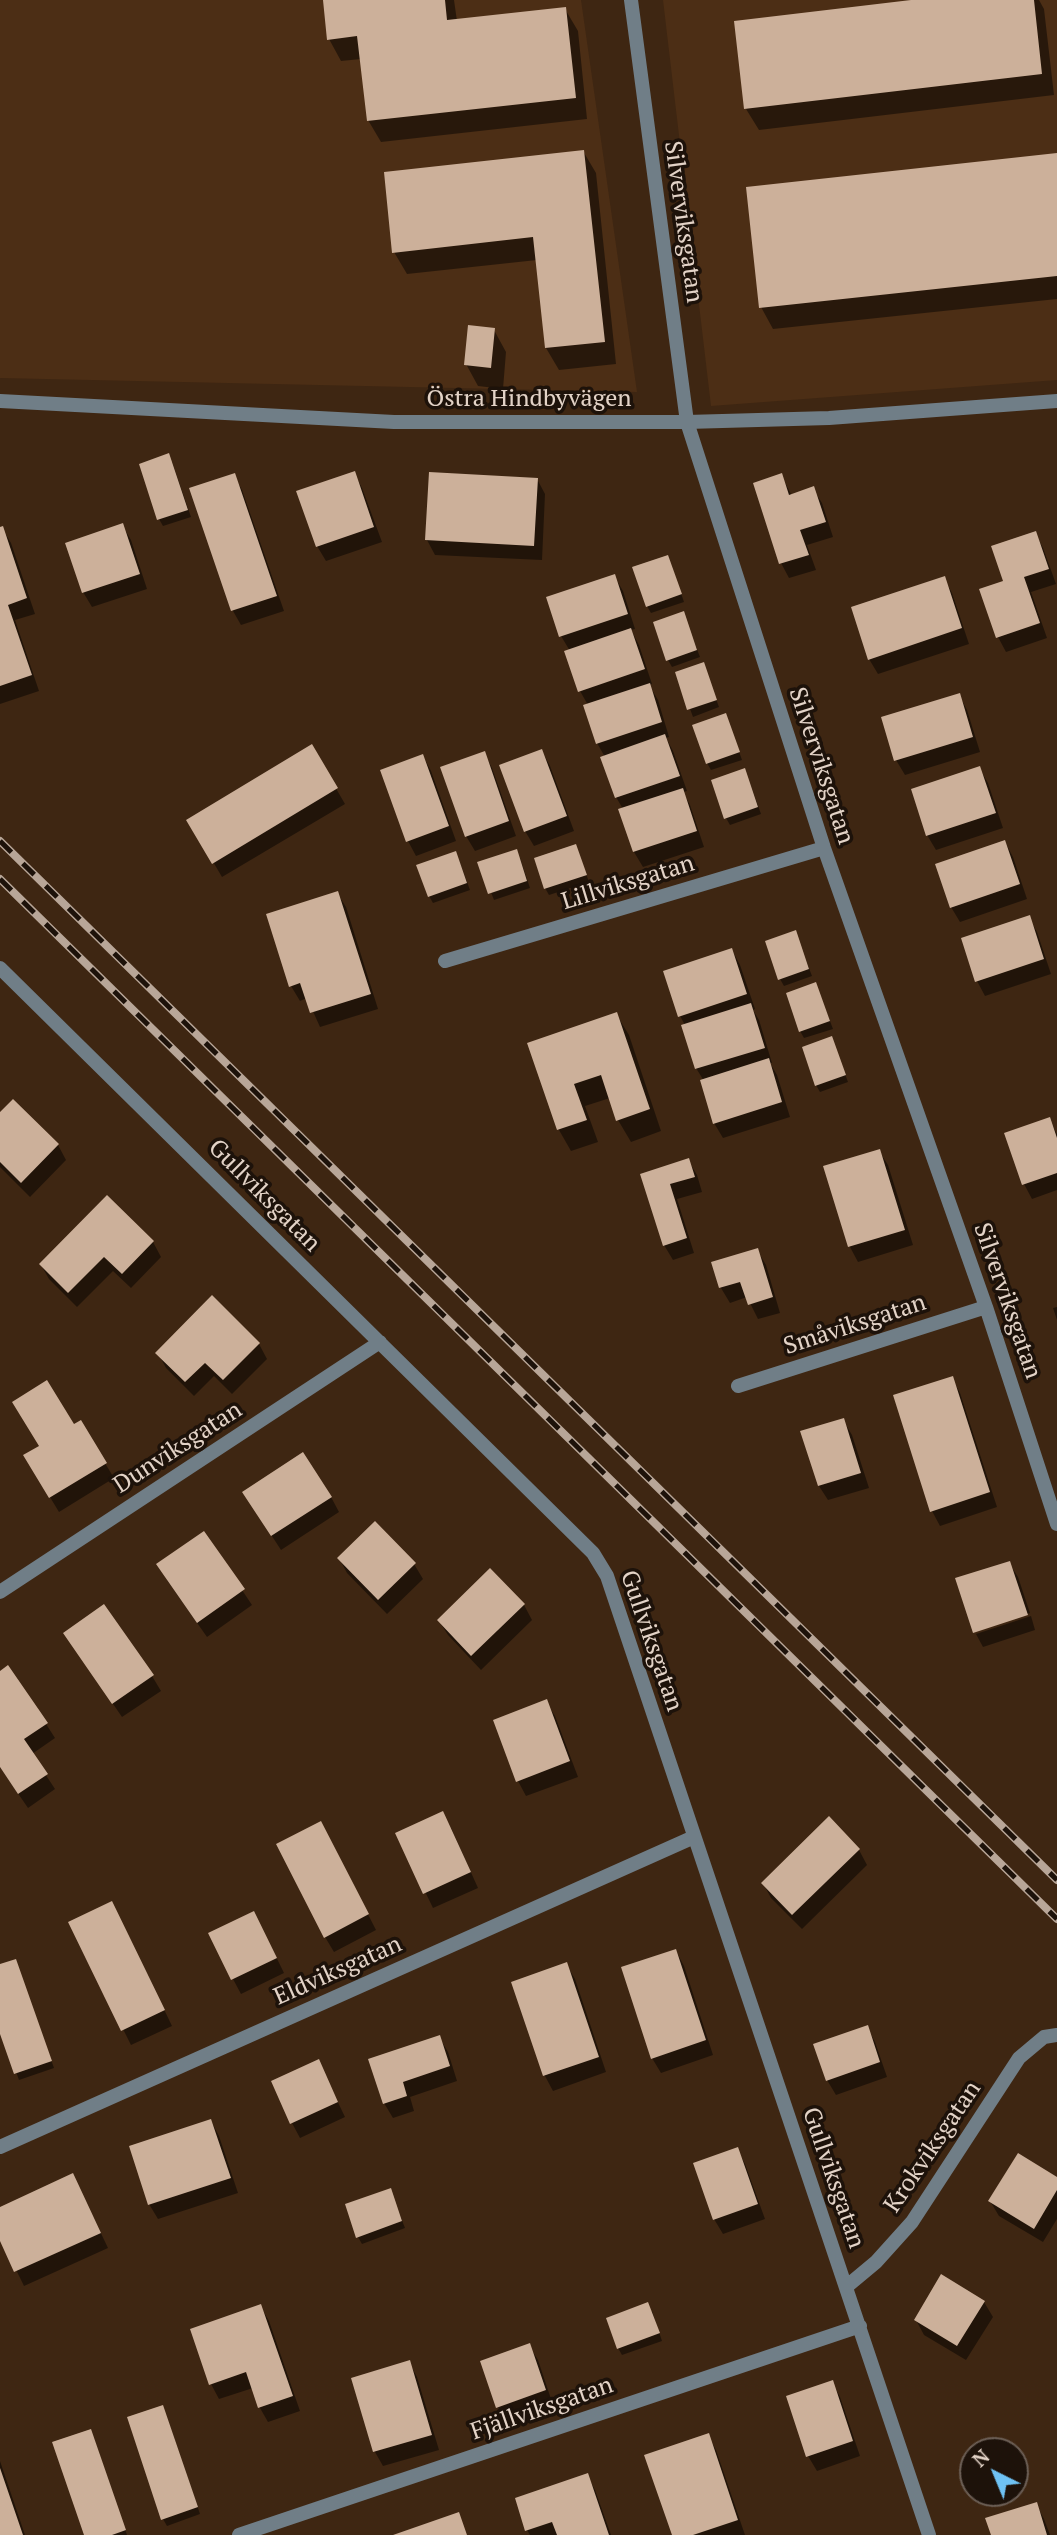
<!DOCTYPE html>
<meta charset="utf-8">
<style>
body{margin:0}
#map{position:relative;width:1057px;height:2535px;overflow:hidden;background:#3e2612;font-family:"PT Serif",serif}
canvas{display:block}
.north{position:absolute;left:959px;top:2437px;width:70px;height:70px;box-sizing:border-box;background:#1d120a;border:2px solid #6c5f56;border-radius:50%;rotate:317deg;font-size:19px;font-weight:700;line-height:28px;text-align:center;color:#e3d3c7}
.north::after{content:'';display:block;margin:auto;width:24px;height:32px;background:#6fc2f4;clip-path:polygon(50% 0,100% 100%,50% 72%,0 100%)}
</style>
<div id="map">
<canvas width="1057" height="2535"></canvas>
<div class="north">N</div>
</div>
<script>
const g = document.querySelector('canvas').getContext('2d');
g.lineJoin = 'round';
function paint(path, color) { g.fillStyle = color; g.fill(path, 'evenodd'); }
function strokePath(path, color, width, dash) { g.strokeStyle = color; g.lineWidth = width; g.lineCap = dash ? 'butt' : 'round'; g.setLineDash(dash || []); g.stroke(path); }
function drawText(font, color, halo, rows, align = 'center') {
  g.font = font + ' "PT Serif",serif'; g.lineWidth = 7; g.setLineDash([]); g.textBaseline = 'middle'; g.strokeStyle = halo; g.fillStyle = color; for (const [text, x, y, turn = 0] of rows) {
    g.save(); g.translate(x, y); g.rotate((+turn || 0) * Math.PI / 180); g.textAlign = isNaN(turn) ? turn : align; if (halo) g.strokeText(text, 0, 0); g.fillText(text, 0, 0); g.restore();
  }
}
paint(new Path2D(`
 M0,0H581L637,392L0,378Z
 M663,0H1057V380L711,406Z`), '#4c2e15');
paint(new Path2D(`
 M325,0H454L457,21L565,9L578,31L587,119L381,142L368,120L361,59L341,61L329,39Z
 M926,0H1039L1044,9L1054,95L759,130L746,109Z
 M583,151L596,173L616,364L559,370L546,348L537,260L407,274L394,252Z
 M1057,155V299L773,329L761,307Z
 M494,330L506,352L503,389L478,386L466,364Z
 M172,462L191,517L163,526L159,519Z
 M354,473L362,488L382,542L326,561L317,546Z
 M781,475L792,496L813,489L822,503L833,537L807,545L816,570L789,578L781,563Z
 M234,476L242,490L284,611L241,625L233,611L192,490Z
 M537,479L545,494L542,560L435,555L427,540Z
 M122,525L131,540L147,589L92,607L83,592Z
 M2,528L11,543L35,614L15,620L39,691L0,704V529Z
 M1035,533L1043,548L1056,584L1031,592L1047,638L1006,652L998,637L1006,583Z
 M671,564L684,602L651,613L647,606Z
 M614,576L623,591L635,629L631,630L639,645L652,684L649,685L658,700L669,737L666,738L673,751L687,791L683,792L690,805L704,847L643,867L634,852L621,810L623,809L616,797L605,757L597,743L588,705L580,691L570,651L561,636Z
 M944,578L952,593L969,644L878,674L869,659Z
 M683,614L700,657L672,667L668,660Z
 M703,664L719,707L693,717L677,673Z
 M959,695L967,710L980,752L905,775L896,760L883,718Z
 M726,715L742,760L711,770L707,763Z
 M312,747L345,804L222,877L189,821Z
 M542,751L550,766L574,831L534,846L525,831Z
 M484,753L492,768L516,836L475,851L466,836Z
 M423,756L431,771L456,841L416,856L408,841Z
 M979,768L988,783L1003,828L936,850L927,835Z
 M745,770L761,814L730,825L726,818Z
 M1005,842L1013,857L1027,899L960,922L951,907Z
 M576,846L589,882L549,895L545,888Z
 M520,858L530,888L494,900L480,864Z
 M459,860L470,890L433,903L429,896Z
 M337,893L346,907L378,1009L320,1027L307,998L300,1001L291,986Z
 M1029,918L1037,932L1051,974L985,996L977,981Z
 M795,932L812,976L784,986L780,979Z
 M732,950L740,965L755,1009L753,1010L759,1020L772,1063H770L777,1075L790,1117L723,1138L714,1123L704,1081L696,1068L685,1025L680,1016Z
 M816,984L833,1029L804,1038L800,1031Z
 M616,1014L629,1035L661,1131L631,1142L618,1120L610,1098L585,1106L598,1142L571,1151L559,1130L529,1044Z
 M832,1039L848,1082L820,1092L816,1085Z
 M0,1115L58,1145L66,1160L30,1197L0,1167Z
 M1049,1119L1057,1134V1190L1032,1199L1024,1184Z
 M879,1151L888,1165L913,1245L858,1262L850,1247L825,1167Z
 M688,1160L697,1175L702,1192L677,1199L694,1253L673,1260L664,1245L642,1175Z
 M107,1198L153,1242L161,1257L131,1288L113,1271L77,1307L49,1279L41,1265Z
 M757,1250L766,1265L780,1313L758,1319L747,1297L730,1303L721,1288L714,1263Z
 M1057,1307V1320L1053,1308Z
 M259,1344L267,1359L232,1394L214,1376L194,1396L166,1368L158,1353Z
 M952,1378L960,1393L997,1507L940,1526L932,1511Z
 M843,1420L852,1435L869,1488L828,1500L819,1486Z
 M80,1422L114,1478L59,1512L25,1456Z
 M331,1497L339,1512L281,1550L253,1507Z
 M204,1533L252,1605L207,1637L167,1580Z
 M339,1558L414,1564L423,1579L387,1614L347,1573Z
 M1009,1563L1018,1577L1030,1613L975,1630V1633L957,1579Z
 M490,1571L524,1605L532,1620L481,1670L448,1635L439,1621Z
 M1031,1616L1035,1630L983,1647L976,1634Z
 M65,1634L152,1676L161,1691L122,1717Z
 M0,1673L46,1724L55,1738L32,1754L55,1789L28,1808L0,1767Z
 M546,1702L555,1716L578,1777L526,1796L518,1781Z
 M451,1828L478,1888L433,1908L397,1834Z
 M329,1838L376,1930L334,1952L325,1937Z
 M859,1850L867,1865L802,1929L771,1898L763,1883Z
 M120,1918L172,2026L131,2045L70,1923Z
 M262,1928L284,1973L241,1994L233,1979Z
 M676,1951L684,1966L713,2055L661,2073L652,2058Z
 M16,1961L54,2068L19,2080L0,2028V1966Z
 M566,1964L575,1979L606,2072L553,2091L545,2076L513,1983Z
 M867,2027L875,2042L887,2077L836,2095L827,2080Z
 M439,2037L448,2052L457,2081L410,2097L414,2111L393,2118L384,2103Z
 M318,2061L345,2117L300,2138L292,2123Z
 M211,2121L219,2136L238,2193L158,2219L149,2204Z
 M737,2149L745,2164L765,2219L723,2234L714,2219Z
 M73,2175L108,2248L24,2286L0,2237V2209Z
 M1057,2179V2219L1043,2242L999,2216L990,2201Z
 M390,2190L405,2228L362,2244L358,2237Z
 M984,2302L993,2317L966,2360L924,2335L916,2320Z
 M261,2307L269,2321L300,2411L268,2422L260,2408L253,2388L219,2399L211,2384L192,2330Z
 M652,2311L662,2341L622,2355L618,2348Z
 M529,2346L538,2360L553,2405L507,2422L498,2407Z
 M409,2362L417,2377L439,2450L383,2466L375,2452L353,2379Z
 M832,2382L840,2397L860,2456L817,2471L808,2456Z
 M166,2414L200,2514L167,2526L163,2519Z
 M708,2435L716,2450L745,2535H673Z
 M94,2438L127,2535H86Z
 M0,2461L25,2535H0Z
 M587,2475L595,2490L611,2535H530L527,2530Z
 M1036,2504L1044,2519L1050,2535H992Z`), '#0007');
paint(new Path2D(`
 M323,0H445L447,20L566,7L576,98L367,121L357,36L327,40Z
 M911,0H1034L1042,74L744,109L734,21Z
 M584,150L605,342L545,348L533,237L392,253L384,172Z
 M1057,153V276L759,308L746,187Z
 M468,325L495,328L491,368L464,365Z
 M169,453L188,510L157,520L139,464Z
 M355,471L374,527L316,547L296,491Z
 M429,472L538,478L534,546L425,540Z
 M235,473L277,596L231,611L189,488Z
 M782,473L789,495L814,486L826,522L800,530L809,555L779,564L753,483Z
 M123,523L140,574L82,593L65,543Z
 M3,526L27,598L8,605L32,675L0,686V527Z
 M1036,531L1049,569L1024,577L1040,623L996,638L979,589L1003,581L991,546Z
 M668,555L682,594L646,607L632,567Z
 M615,574L628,614L559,637L546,597Z
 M945,576L962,628L868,660L851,607Z
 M684,611L697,650L666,661L653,622Z
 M631,628L645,669L578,692L564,651Z
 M704,662L717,700L687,710L675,672Z
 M650,683L662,722L596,744L583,705Z
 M960,693L973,737L894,761L881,717Z
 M726,713L740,752L706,764L692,725Z
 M665,734L680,776L615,798L600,757Z
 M312,744L338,788L212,864L186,820Z
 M542,749L567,816L524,832L499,765Z
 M485,751L509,821L465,837L440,767Z
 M423,754L449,826L406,842L380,770Z
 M980,766L996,813L926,836L911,789Z
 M745,768L758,807L724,819L711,780Z
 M683,788L697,831L633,852L618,809Z
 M1005,840L1020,884L950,908L935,864Z
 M576,844L587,875L544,889L534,858Z
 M517,849L527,881L488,894L477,862Z
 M456,851L467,883L428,897L416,865Z
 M338,891L371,994L310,1013L300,983L289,987L266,914Z
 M1030,915L1044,959L975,982L961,938Z
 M796,930L809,969L778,980L765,941Z
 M732,948L747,994L678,1017L663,971Z
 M816,982L830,1021L799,1032L786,993Z
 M751,1003L765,1048L695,1069L681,1025Z
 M617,1012L650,1109L616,1121L601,1075L574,1084L587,1120L557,1130L527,1043Z
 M832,1036L846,1075L815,1086L802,1047Z
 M769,1058L782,1102L713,1124L700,1080Z
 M13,1099L59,1144L21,1183L0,1162V1112Z
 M1050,1117L1057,1138V1173L1022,1185L1004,1133Z
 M880,1149L905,1230L848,1247L823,1166Z
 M689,1158L695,1177L670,1184L687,1238L663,1246L640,1174Z
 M107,1195L154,1241L122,1274L104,1257L68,1293L39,1264Z
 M758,1248L773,1297L748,1305L740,1282L719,1288L711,1262Z
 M212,1295L260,1343L223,1380L205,1363L185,1382L155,1353Z
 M953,1376L990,1492L930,1512L893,1395Z
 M47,1380L74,1424L81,1420L107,1463L49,1498L23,1455L39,1446L12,1402Z
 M844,1418L861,1473L818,1486L800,1431Z
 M303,1452L332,1497L271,1536L242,1492Z
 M375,1521L416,1563L378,1600L337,1558Z
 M204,1531L245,1589L197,1623L156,1564Z
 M1010,1561L1028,1615L973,1633L955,1578Z
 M490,1568L525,1604L471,1656L437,1620Z
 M104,1604L154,1675L112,1704L63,1633Z
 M8,1665L48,1723L24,1739L48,1774L18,1794L0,1767V1671Z
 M547,1699L570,1761L516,1782L493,1720Z
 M443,1811L471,1872L423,1894L395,1833Z
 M829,1816L860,1849L792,1915L761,1883Z
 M321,1821L369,1914L324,1938L276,1844Z
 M112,1901L165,2010L121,2031L68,1922Z
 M254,1911L277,1958L231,1980L208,1933Z
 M676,1949L706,2040L651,2059L621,1967Z
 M16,1959L52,2061L14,2074L0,2034V1964Z
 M567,1962L599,2057L543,2076L511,1982Z
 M868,2025L880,2062L826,2081L813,2044Z
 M440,2035L450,2066L403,2082L407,2096L383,2104L368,2059Z
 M319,2059L338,2102L290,2124L271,2081Z
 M211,2119L231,2178L148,2205L129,2146Z
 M738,2147L758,2204L713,2220L693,2163Z
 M1018,2153L1057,2177V2190L1034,2229L988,2201Z
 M73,2173L101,2233L14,2272L0,2241V2207Z
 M391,2188L402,2221L356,2238L345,2204Z
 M941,2274L985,2301L957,2346L914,2320Z
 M648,2302L660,2333L617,2349L606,2318Z
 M261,2304L293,2396L258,2408L246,2372L209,2385L190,2329Z
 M530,2343L546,2390L496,2408L480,2361Z
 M410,2360L432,2435L373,2452L351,2378Z
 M833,2380L853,2441L806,2457L786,2396Z
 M163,2405L198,2507L161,2520L127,2417Z
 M91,2429L126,2530L112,2535H84L52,2442Z
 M709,2433L738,2520L693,2535H672L644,2455Z
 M0,2469V2468L23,2535H0Z
 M588,2473L609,2535H557L552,2522L525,2531L515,2498Z
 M1037,2502L1047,2535H991L985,2518Z
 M459,2512L467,2535H393Z`), '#ccb09a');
strokePath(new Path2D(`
 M631,0L687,422L824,848L986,1307L1057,1524
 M0,401L394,422H687L829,418L1057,401
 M445,961L824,848
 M0,968L593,1553L607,1576L929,2535
 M738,1386L986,1307
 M0,1592L380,1342
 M0,2147L694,1837
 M846,2287L876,2262L912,2222L1019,2058L1044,2037L1057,2035
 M239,2535L860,2326`), '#707e87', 14);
const rail = new Path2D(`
 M0,841L1057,1880
 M0,879L1057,1919`);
strokePath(rail, '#b8a698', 8);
strokePath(rail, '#1d120a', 5, [16]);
drawText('24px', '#e3d3c7', '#1d120a', [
 ["Silverviksgatan",683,222,82],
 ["Östra Hindbyvägen",529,399],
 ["Silverviksgatan",821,766,72],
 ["Lillviksgatan",628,883,-17],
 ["Gullviksgatan",264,1196,45],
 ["Silverviksgatan",1007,1301,71],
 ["Småviksgatan",855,1325,-18],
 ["Dunviksgatan",178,1448,-33],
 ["Gullviksgatan",651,1641,71],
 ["Eldviksgatan",338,1971,-24],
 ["Krokviksgatan",933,2147,-56],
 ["Gullviksgatan",833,2178,71],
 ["Fjällviksgatan",542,2409,-19]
]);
</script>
